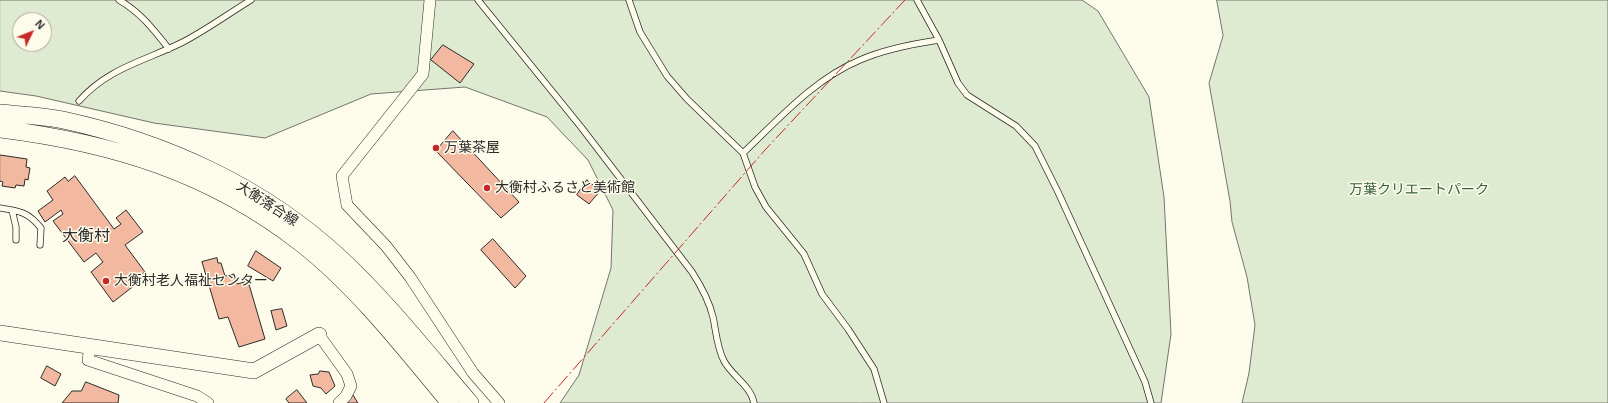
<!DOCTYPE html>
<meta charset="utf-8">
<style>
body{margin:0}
#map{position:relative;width:1608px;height:403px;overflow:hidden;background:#fdfbea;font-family:Arial,sans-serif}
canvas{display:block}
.north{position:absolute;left:12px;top:12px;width:40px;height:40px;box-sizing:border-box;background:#fdfbea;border:1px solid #a9a89e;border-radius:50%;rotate:47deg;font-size:11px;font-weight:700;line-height:16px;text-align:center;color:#2b2b2b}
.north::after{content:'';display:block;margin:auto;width:14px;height:18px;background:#c62828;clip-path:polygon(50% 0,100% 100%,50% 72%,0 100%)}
</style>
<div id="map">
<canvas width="1608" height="403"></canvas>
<div class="north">N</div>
</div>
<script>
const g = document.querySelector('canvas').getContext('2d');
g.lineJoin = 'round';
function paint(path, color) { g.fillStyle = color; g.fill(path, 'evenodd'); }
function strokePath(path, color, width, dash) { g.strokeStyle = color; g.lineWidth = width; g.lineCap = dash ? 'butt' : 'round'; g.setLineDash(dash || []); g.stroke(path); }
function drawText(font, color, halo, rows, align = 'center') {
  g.font = font + ' Arial,"Noto Sans JP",sans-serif'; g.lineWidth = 3; g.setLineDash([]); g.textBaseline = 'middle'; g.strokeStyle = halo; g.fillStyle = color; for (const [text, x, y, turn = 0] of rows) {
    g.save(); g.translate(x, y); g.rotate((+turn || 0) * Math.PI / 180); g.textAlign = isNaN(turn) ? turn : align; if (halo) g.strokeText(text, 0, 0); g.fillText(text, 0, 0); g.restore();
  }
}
const green = new Path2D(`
 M0,0H1082L1098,11L1149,97L1164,197L1171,334L1161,403H560L579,375L611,268L613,210L588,160L547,117L465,87L371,94L265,138L154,123L36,96L0,91ZM20,20H44V44H20Z
 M1217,0H1608V403H1242L1249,373L1255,325L1247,277L1232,222L1230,201L1209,83L1223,36Z`);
paint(green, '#deebd1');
strokePath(green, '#74746e', 1);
const building = new Path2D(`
 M443,45L474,64L460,83L431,60Z
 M453,131L519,202L501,218L436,151Z
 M0,155L27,159L26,167L30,168L28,180L25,179L24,186L16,185L15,188L2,186L3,182L0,181Z
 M75,176L114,229L121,224L116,218L126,210L143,232L125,245L145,272L136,278L139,282L113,302L91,272L103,262L96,253L84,262L53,221L63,214L61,210L45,222L38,211L53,200L47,191L65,177L68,181Z
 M587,180L600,191L589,204L577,195Z
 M493,239L526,276L515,288L481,250Z
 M256,251L281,268L273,281L248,266Z
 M217,258L218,263H221L225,276L234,274L237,284L248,281L265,339L239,347L228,317L219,319L202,262Z
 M282,309L287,326L276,330L271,311Z
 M47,366L61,374L55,386L41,378Z
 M320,371L329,372L335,386L326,394L321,388L313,386L310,375L318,374Z
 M86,382L119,395L118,403H62L72,391H81Z
 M297,390L307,403H289L286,399Z
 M353,395L358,403H345L344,402Z`);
paint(building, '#f2b8a0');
strokePath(building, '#2b2b2b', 1);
const lane = new Path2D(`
 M119,0C140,12 154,30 169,49
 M478,0L581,127L692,272C701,286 709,300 713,317C716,331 717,348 724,361C732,376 751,386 754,403
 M629,0L640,32L667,76L687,99L743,153L755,187L766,207L804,254L822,294L848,329L874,369L884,403
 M917,0L939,40L958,83L967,95L1016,126L1035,146L1058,192L1145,382L1151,403
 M79,101C108,68 145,61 183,42C206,30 228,14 251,0
 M743,153C778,120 814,79 860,60C885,49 912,44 939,40
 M0,208C20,211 28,212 41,228L40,245
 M12,210L16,227V240`);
const street = new Path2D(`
 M430,0L423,74L342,176L347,205L386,246L410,277L473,373L499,403
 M319,335L347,374L351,386L346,396L339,403
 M90,346L88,360L197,396L208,403`);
const secondary = new Path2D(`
 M0,333L254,371L319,335`);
const primary = new Path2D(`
 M0,113C21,115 43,116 63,120C165,142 264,187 341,259C388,303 428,354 470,403
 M0,129C113,143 211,173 302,244C357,287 405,349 450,403`);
strokePath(lane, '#2b2b2b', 7);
strokePath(street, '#2b2b2b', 12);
strokePath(secondary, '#2b2b2b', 16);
strokePath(primary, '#2b2b2b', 18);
strokePath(lane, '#fdfbea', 5.5);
strokePath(street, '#fdfbea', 11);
strokePath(secondary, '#fdfbea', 15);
strokePath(primary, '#fdfbea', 17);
strokePath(new Path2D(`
 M544,403L765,150L905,0`), '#c62828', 1, [14, 3, 2, 3]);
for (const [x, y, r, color] of [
 [436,148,4,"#c62828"],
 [487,188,4,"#c62828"],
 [106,281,4,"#c62828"]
]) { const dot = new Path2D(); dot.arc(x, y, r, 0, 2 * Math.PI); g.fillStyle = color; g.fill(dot); strokePath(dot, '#fdfbea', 1.5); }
drawText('14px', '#2b2b2b', '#fdfbea', [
 ["万葉茶屋",444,148],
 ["大衡村ふるさと美術館",495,188],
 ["大衡村老人福祉センター",114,281]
], 'left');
drawText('14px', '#34623c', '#fdfbea', [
 ["万葉クリエートパーク",1419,190]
]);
drawText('14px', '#2b2b2b', '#fdfbea', [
 ["大衡落合線",267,204,33]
]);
drawText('16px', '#2b2b2b', '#fdfbea', [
 ["大衡村",86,237]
]);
</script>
